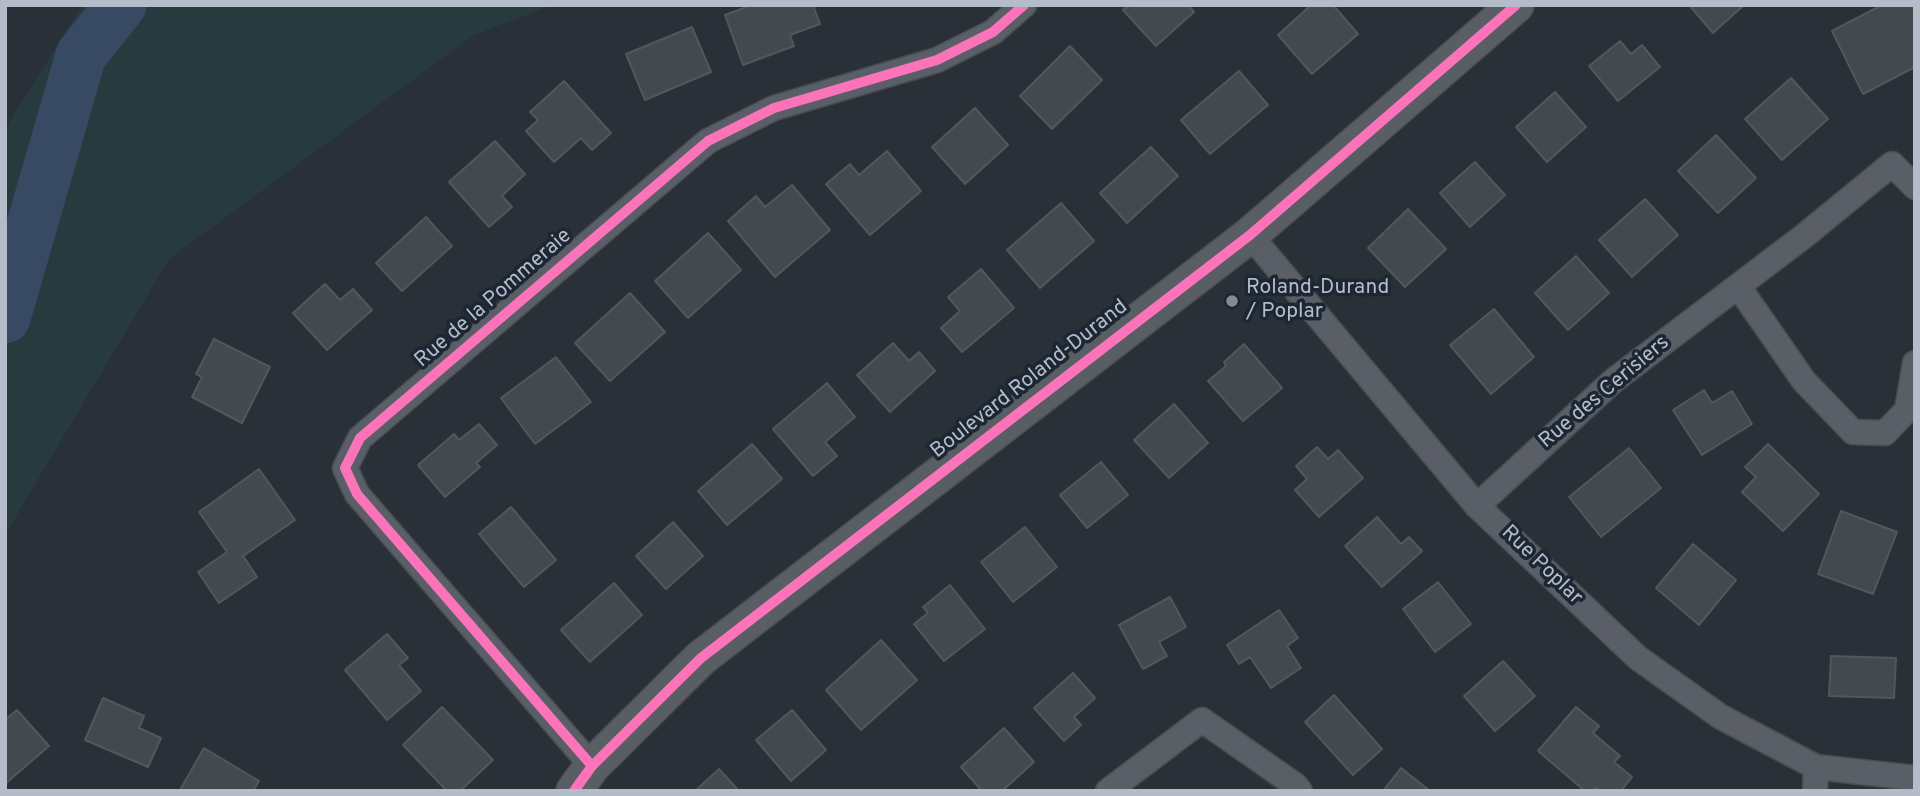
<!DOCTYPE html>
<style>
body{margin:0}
#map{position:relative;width:1920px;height:796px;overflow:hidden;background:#2a3038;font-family:Overpass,sans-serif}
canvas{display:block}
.frame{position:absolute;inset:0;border:7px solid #b4bcc9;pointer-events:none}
</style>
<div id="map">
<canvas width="1920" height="796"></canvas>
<div class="frame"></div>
</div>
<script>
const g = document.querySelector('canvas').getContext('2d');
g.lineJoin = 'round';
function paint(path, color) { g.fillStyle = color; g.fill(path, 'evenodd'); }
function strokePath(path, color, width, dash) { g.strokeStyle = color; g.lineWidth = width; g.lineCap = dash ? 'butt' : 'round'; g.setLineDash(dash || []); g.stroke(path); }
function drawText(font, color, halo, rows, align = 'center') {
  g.font = font + ' Overpass,sans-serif'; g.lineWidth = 7; g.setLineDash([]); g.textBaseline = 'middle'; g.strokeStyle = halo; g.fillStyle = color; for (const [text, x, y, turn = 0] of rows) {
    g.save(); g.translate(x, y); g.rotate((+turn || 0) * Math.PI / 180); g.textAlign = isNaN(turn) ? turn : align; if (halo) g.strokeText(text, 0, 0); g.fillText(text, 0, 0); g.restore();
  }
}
paint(new Path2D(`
 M82,5H553L474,35L169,259L5,535V129Z`), '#273a3e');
strokePath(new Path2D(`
 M5,318L81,55L121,5`), '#384963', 51);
const building = new Path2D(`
 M752,5H813L820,24L790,35L794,46L743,65L725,15Z
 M1129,5H1188L1194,12L1156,46L1123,10Z
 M1311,5H1333L1358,34L1312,74L1278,35Z
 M1689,5H1744L1713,33Z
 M1882,5H1915V67L1863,94L1832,31Z
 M692,27L711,72L645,100L626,54Z
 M1620,41L1631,54L1642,45L1660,67L1618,101L1589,66Z
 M1070,46L1102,80L1052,129L1020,96Z
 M1239,71L1268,105L1210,154L1181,120Z
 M1791,78L1828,119L1782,160L1745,119Z
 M564,81L611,133L592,150L581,138L554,162L526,131L538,120L530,112Z
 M1555,92L1586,127L1547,162L1516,127Z
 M975,108L1008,145L965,184L932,147Z
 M1716,135L1756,178L1718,213L1678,171Z
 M495,141L525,174L502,196L512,207L489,227L449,182Z
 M1151,147L1178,176L1127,223L1100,193Z
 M887,151L921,191L870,235L826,184L850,164L859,175Z
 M1475,162L1505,195L1470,227L1440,193Z
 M792,185L830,230L775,277L728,221L756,196L765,207Z
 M1645,199L1678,235L1632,277L1599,240Z
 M1061,203L1094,241L1040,288L1007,250Z
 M1408,209L1446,249L1405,287L1368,248Z
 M426,217L452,246L402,291L376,263Z
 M708,233L741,270L688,318L655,281Z
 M1576,256L1609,293L1568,330L1535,293Z
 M981,269L1014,308L962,352L941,328L960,311L948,297Z
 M325,284L340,300L353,289L372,310L327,350L293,313Z
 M630,293L665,332L610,381L575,343Z
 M1494,309L1534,357L1491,394L1450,345Z
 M214,339L270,367L242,423L192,397L202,377L196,374Z
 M893,343L909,361L919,352L935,371L890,412L857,375Z
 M1244,344L1282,388L1243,421L1208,381L1226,366L1224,362Z
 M556,357L591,402L535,444L501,398Z
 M827,383L855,417L825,442L837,456L813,476L773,429Z
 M1704,390L1712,403L1732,391L1752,424L1702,455L1673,410Z
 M1174,404L1208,443L1169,478L1134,440Z
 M479,424L497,445L476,463L480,467L445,497L418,465L454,434L459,440Z
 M752,444L782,479L727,525L698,491Z
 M1768,444L1819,494L1783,531L1742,492L1756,477L1745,467Z
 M1317,447L1328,459L1338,450L1363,478L1319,517L1295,490L1307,479L1296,466Z
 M1629,448L1661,488L1601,537L1569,497Z
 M1101,462L1128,495L1087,528L1060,495Z
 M259,469L295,520L243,556L257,577L219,603L198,572L227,552L199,512Z
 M511,507L556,560L524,587L479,534Z
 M1841,511L1897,532L1873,594L1818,574Z
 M1377,517L1401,544L1409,537L1422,551L1382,587L1345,546Z
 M673,522L703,556L666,589L636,556Z
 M1025,527L1057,567L1013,602L981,562Z
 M1693,544L1736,580L1699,625L1656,588Z
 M1438,582L1471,624L1435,652L1403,609Z
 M614,583L642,615L590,662L561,630Z
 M950,585L985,629L944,661L914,624L928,613L923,607Z
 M1170,597L1186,627L1159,642L1167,656L1143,669L1119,625Z
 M1279,610L1298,638L1287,646L1301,668L1271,688L1250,657L1239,664L1227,645Z
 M387,634L408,658L399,665L421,691L387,720L345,670Z
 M881,640L917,680L861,730L826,690Z
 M1831,656L1896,658L1894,698L1829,696Z
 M1503,661L1535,696L1495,731L1464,696Z
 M1073,673L1095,698L1074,717L1081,725L1064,741L1034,708Z
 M1334,695L1382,749L1353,775L1305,722Z
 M103,698L144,716L139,728L161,738L148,767L85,740Z
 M442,707L493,760L460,791H447L403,745Z
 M1576,707L1599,726L1593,733L1620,756L1614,762L1632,777L1621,791H1601L1596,787L1593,791H1585L1538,751Z
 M17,710L49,746L5,784V720Z
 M792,710L826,750L791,781L756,740Z
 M1004,728L1034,762L1002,791H982L961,767Z
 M204,748L259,781L253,791L180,790Z
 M1401,768L1430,791H1383Z
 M719,769L739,791H695Z`);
paint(building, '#444950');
strokePath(building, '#52575f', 2);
const street = new Path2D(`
 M1250,235L1477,506L1638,658L1721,717L1816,767L1915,778
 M1738,286L1804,381L1853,432L1885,433L1907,410L1915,363
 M1477,506L1613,381L1804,236L1892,164L1915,187
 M592,766L357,494L345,468L360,438L708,141L774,108L937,60L993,32L1024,5
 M1108,791L1202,720L1295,785L1300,791
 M1815,791L1816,767`);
const secondary = new Path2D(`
 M574,791L592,766L701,658L1250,235L1516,5`);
strokePath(street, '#484c53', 27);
strokePath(secondary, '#484c53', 38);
strokePath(street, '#5a5e66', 24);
strokePath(secondary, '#595d64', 35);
strokePath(new Path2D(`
 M592,766L357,494L345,468L360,438L708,141L774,108L937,60L993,32L1024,5
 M574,791L592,766L701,658L1250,235L1516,5`), '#fb73b8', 10);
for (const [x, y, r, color] of [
 [1232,301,7,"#848b96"]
]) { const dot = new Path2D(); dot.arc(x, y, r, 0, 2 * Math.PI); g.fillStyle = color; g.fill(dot); strokePath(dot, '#1d2633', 2.5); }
drawText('21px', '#b4bcc9', '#1d2633', [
 ["Roland-Durand",1246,289],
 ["/ Poplar",1246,313]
], 'left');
drawText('21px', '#b4bcc9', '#1d2633', [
 ["Rue de la Pommeraie",494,299,-41],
 ["Boulevard Roland-Durand",1030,380,-38],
 ["Rue des Cerisiers",1605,393,-40],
 ["Rue Poplar",1541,566,44]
]);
</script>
